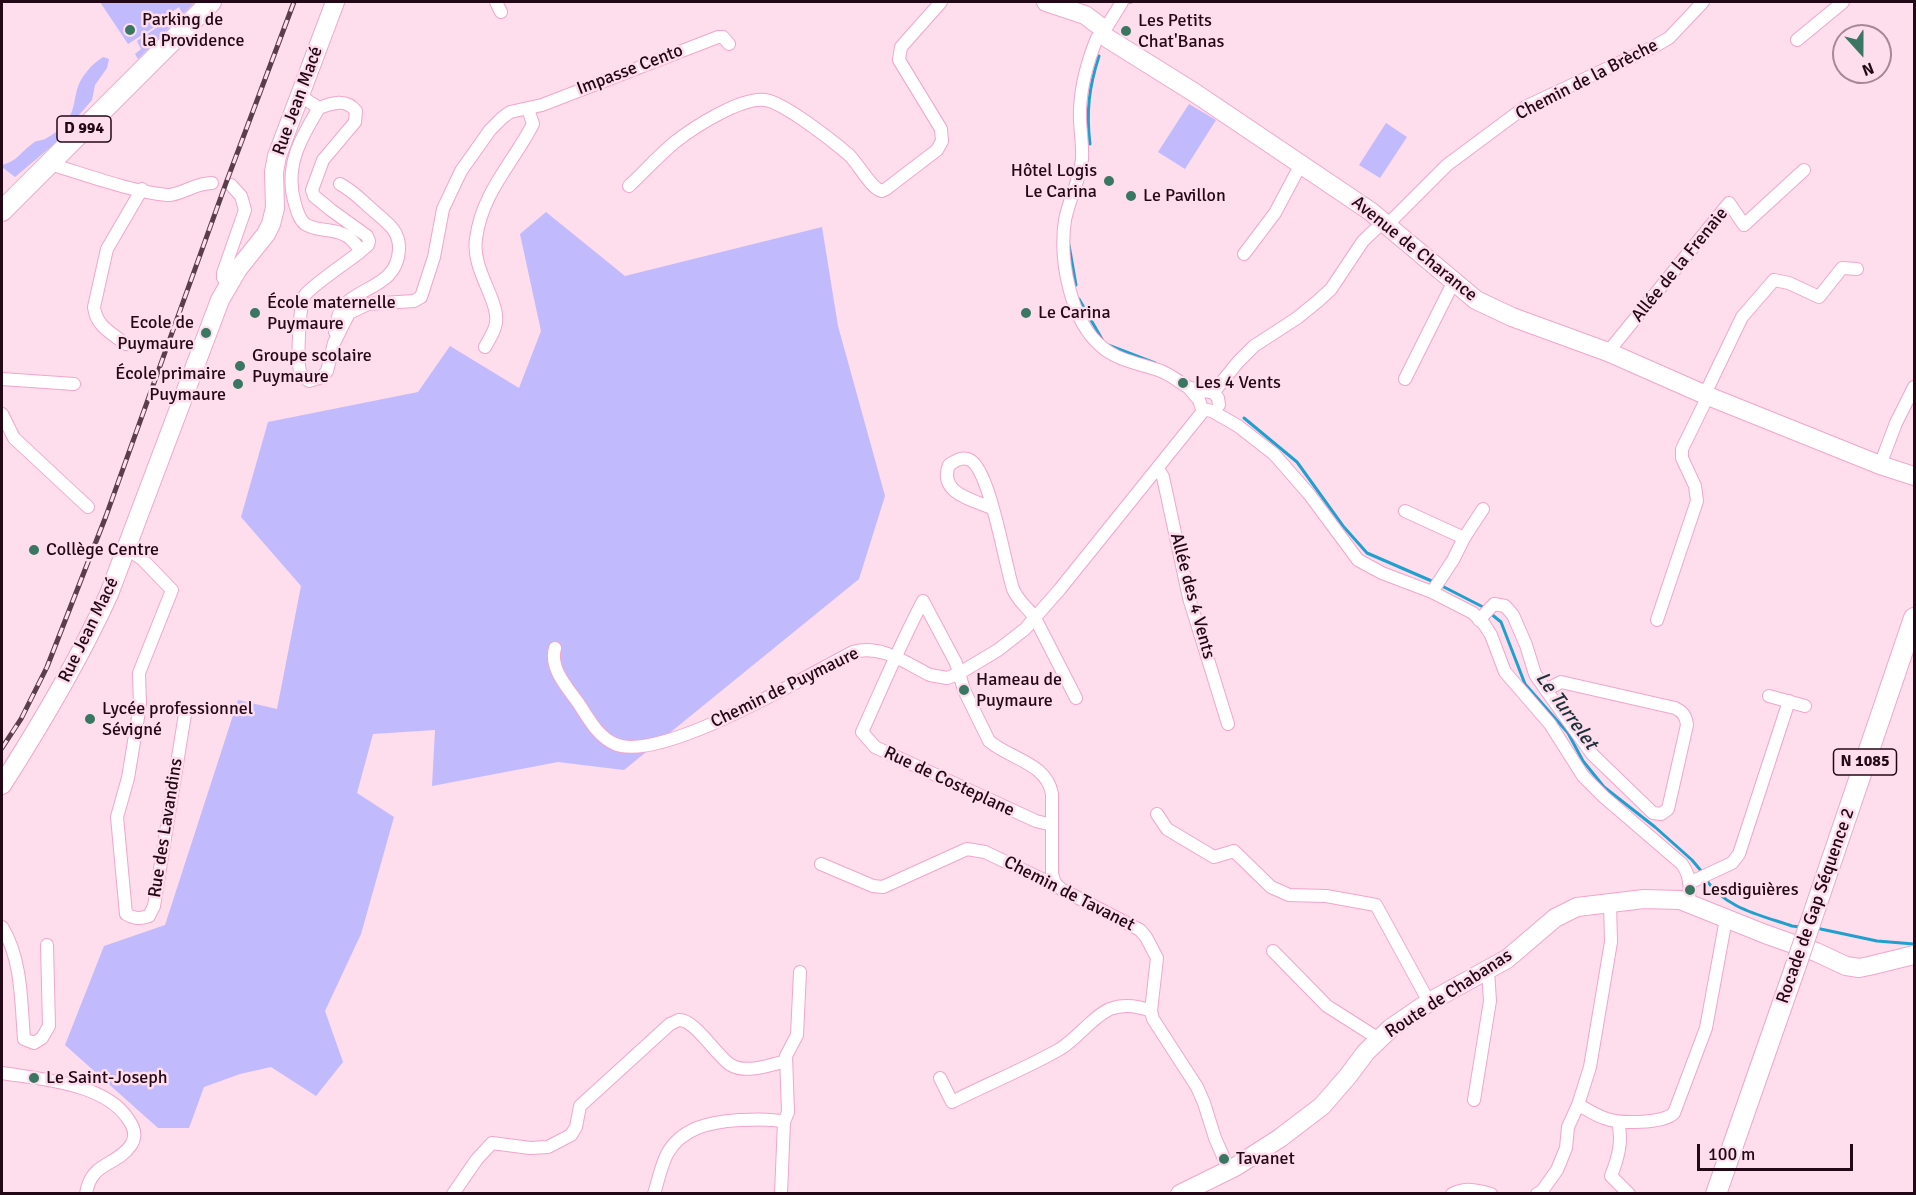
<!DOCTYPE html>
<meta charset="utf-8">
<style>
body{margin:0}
#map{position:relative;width:1916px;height:1195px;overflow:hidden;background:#feddec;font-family:Signika,sans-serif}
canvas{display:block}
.frame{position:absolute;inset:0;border:3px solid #230817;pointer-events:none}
.north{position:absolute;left:1832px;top:24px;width:60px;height:60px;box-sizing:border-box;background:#feddec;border:2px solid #a68897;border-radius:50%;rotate:159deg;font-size:16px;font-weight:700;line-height:24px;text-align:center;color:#230817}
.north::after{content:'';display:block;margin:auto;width:21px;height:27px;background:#3a7762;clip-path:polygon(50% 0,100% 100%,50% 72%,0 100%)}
.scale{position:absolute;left:1697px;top:1144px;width:156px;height:27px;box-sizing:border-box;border:3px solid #230817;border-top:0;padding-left:8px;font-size:18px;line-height:21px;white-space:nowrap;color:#230817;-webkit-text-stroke:4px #feddec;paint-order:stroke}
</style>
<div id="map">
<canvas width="1916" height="1195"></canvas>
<div class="frame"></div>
<div class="north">N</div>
<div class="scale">100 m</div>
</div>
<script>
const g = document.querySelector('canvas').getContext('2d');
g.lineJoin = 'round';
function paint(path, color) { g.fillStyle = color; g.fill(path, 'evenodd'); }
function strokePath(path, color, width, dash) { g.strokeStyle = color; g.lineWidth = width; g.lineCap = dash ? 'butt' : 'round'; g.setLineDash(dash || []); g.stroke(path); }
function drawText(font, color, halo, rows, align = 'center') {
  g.font = font + ' Signika,sans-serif'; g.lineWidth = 5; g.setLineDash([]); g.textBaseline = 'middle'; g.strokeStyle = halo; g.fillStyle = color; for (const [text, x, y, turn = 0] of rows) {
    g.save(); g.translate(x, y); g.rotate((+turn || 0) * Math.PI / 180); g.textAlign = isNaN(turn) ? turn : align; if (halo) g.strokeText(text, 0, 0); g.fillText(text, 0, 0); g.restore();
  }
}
paint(new Path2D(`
 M100,2H195L138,59L135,54L141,49L137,41L181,11L179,7L166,16L167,19L128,44Z
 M103,57L109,59L107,68L95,85L92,100L53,145L15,177L2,167V165C16,162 21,152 32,144C36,140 40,141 45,139C53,135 61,128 67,121C74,111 74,101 77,90C80,77 92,64 103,57Z
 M1189,104L1216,120L1185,169L1158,152Z
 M1386,123L1407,137L1380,178L1359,165Z
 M546,212L625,276L822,227L838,326L885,496L859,579L624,770L558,762L432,786L435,730L373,734L357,793L394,817L361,934L325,1011L343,1062L316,1096L271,1067L240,1074L204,1087L189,1128H158L65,1045L104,946L165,925L238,700L277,709L301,586L241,517L268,422L418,392L450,346L519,388L541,331L520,234Z`), '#c1bafd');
strokePath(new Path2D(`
 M1130,2H1131
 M1090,144C1086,112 1089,87 1099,56
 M1069,245L1076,285
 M1079,299L1103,341
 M1108,345L1155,363
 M1244,418L1297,462L1343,526L1367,553L1434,582
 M1440,585L1485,608
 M1490,613L1501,622L1525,684L1568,733L1583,761L1604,787L1655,827L1692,860L1702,872
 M1705,878C1724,908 1760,915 1792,926L1800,927
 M1816,928L1877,941L1914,944`), '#20a0ce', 3);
const street = new Path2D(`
 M496,2L501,12
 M1106,28L1122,2
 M1097,38C1088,60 1081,85 1080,109C1079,126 1083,142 1082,159C1080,180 1069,199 1065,220C1059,259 1070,321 1102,347C1118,361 1142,364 1161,371C1171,375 1179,382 1188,387C1197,391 1206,391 1214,393L1218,398L1219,405
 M1797,40L1843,2
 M299,95L319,108C300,139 284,167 295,204C297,211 299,219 305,224C317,232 333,228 345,235C352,238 356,245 361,251C350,260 311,286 305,295C299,305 297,360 300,371C302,376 305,379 309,381L322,377L327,371L334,343L349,313L368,304L414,301L421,297L434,257L443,209L461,171L490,130L502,118L510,112L542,105L718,37H723L729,44
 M319,108C332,103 346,98 356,111L355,122L323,160L312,190L314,196L331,210L367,236L369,241L368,245L361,251
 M50,164C87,175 129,191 167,195C180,196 194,183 212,183
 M629,186C644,172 659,155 675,142C694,127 741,97 765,100C783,102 833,141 849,155C858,163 871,189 882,191L886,189L937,150L942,141L941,129L899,60L901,47L941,2
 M1387,225L1447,165L1525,107L1655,46L1669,38L1703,2
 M1244,254L1275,213L1301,164
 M228,284L223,278V273L245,210L241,196L231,185
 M335,332C337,324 337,313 343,306C361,286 397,286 399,250C400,232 389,224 376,213C364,203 355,192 340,184
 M126,344C111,333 96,326 94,307L107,249L142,189
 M485,347C488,341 493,334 495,327C503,304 471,271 476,239C482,192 513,163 533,124L528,109
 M1608,352L1729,203L1744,225L1804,170
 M2,379L74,384
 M1405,379L1453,283
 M1188,387L1199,400L1202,409L1212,411L1238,426L1274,454L1309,494L1358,560L1382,573L1432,592L1473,613L1484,624L1491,635L1505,672L1550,724L1583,776L1604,797L1682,864C1690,875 1691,889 1688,902
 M1213,393L1238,362L1254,346L1297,318L1318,301L1331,289L1363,241L1383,222
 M1705,394L1742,317L1774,280L1789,283L1819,297L1842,268L1857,269
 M2,414L14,438L88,507
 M1880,465L1896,423L1914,387
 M1158,469L1163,477L1189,598L1228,724
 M992,508C972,500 938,493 949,465C955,461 962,456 970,460C990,470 1005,565 1013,589C1017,600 1028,608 1035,618L1076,698
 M1405,511L1464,538L1453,560L1432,592
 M1464,538L1483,509
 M126,548L142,559L172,590L139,673L140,705L128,778L117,817L126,914C135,919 140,919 149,916L154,906L185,714
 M1479,620L1494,604L1505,606L1513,615L1526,645L1535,674L1546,690L1592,754L1653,813L1661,814L1668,809L1687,725C1686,716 1683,712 1675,708L1561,682L1546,690
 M1657,620L1697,501L1695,486L1682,458V449L1708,396
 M555,648C549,669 568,688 579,704C589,719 598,737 615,744C659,764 808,675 853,652C881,644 906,663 930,675L947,678L958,674L998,650L1025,629L1060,589L1204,410
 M1769,696L1805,706
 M1157,814L1167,829L1214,857L1234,851L1271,887L1289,895L1326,896L1376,905L1429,1002
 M1052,825L1036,821L875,747L862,732C882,688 900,644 923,601L956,663L964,690L989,741C1010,759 1047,763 1052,794V874L1055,883
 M821,864L873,886L883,887L967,849L985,852L1046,881L1055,883L1061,889L1140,930L1146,937L1157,958L1151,1011L1153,1019L1197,1087L1204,1103L1215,1138L1229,1170
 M1689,883L1732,863L1739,854L1789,701
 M2,927C22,959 21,1002 24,1039L34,1043L42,1038L49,1026L47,945
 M1273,951L1327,1006L1379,1039
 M2,1073C40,1079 105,1083 128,1119C134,1127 137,1136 131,1145C116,1167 91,1161 86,1194
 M940,1078L952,1102C987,1084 1025,1069 1060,1049C1078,1038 1092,1017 1110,1009C1123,1004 1138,1006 1151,1011
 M1474,1100L1490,1001L1488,971
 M1578,1105C1587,1109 1595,1115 1604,1118C1619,1124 1662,1124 1674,1113L1706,1028L1726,919
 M1618,1122C1623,1141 1618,1158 1611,1176L1629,1194
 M453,1194L477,1159L492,1143L530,1148L548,1147L571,1135L576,1127L580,1106L670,1024C673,1023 676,1021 679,1020C695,1019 717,1057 731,1065C745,1074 771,1065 786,1061
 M654,1194C658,1181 661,1166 667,1154C682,1127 711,1122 739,1120C754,1120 769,1118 784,1122
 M781,1194L784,1122L788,1112L786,1056L797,1035L800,972
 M1452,1194C1466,1187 1477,1190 1491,1194
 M1537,1194L1542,1191L1557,1170L1566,1148L1568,1127L1578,1105L1590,1067L1611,942L1610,903`);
const secondary = new Path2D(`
 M1046,2L1085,15L1101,27
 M1107,38L1195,93L1370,211L1476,300L1512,317L1608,352L1708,396L1880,465L1914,476
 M2,785C41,724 79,660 109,594L220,300L238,269L266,234L271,224L275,208L274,172L277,156L335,2
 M1180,1194L1235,1167L1280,1138L1322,1106L1348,1076L1366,1052L1391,1028L1429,1002L1507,959L1555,918L1577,907L1644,899L1680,900L1765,934L1816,952L1846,966L1859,968L1869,966L1914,955`);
const primary = new Path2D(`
 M2,211L211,2
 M1816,906L1914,618
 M1716,1194L1795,968`);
strokePath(street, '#f3a5cb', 14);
strokePath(secondary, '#f3a5cb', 20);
strokePath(primary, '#f3a5cb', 22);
strokePath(street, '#fff', 12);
strokePath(secondary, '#fff', 18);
strokePath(primary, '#fff', 20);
const rail = new Path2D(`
 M2,748L21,719L47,667L106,516L226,183L294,2`);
strokePath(rail, '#5b3e4d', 5);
strokePath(rail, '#feddec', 3, [9]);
const primaryBridge = new Path2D(`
 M1795,968L1816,906`);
strokePath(primaryBridge, '#f3a5cb', 22, []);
strokePath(primaryBridge, '#fff', 20);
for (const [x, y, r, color] of [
 [130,30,6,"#3a7762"],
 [1126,31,6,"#3a7762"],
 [1109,181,6,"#3a7762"],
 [1131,196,6,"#3a7762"],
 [255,313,6,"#3a7762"],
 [1026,313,6,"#3a7762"],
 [206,333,6,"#3a7762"],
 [240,366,6,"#3a7762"],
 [1183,383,6,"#3a7762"],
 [238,384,6,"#3a7762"],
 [34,550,6,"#3a7762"],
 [964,690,6,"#3a7762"],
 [90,719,6,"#3a7762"],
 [1690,890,6,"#3a7762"],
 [34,1078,6,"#3a7762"],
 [1224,1159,6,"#3a7762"]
]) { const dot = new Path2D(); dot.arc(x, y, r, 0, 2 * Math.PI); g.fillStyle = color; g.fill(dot); strokePath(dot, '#feddec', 2); }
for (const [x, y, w] of [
 [84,129,54],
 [1865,762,63]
]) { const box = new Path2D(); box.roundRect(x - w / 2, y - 13, w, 26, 4.5); g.fillStyle = '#feddec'; g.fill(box); strokePath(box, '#230817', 1.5); }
drawText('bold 16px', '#230817', null, [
 ["D 994",84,129],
 ["N 1085",1865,762]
]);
drawText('18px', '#230817', '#feddec', [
 ["Parking de",142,20],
 ["la Providence",142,41],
 ["Les Petits",1138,21],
 ["Chat'Banas",1138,42],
 ["Hôtel Logis",1097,171,"right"],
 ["Le Carina",1097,192,"right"],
 ["Le Pavillon",1143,196],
 ["École maternelle",267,303],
 ["Puymaure",267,324],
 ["Le Carina",1038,313],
 ["Ecole de",194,323,"right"],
 ["Puymaure",194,344,"right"],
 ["Groupe scolaire",252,356],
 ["Puymaure",252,377],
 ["École primaire",226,374,"right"],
 ["Puymaure",226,395,"right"],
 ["Les 4 Vents",1195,383],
 ["Collège Centre",46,550],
 ["Hameau de",976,680],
 ["Puymaure",976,701],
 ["Lycée professionnel",102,709],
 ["Sévigné",102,730],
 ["Lesdiguières",1702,890],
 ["Le Saint-Joseph",46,1078],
 ["Tavanet",1236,1159]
], 'left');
drawText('18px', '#230817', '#feddec', [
 ["Impasse Cento",630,70,-21],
 ["Chemin de la Brèche",1587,80,-27],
 ["Rue Jean Macé",298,101,-70],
 ["Avenue de Charance",1414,249,39],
 ["Allée de la Frenaie",1680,265,-51],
 ["Allée des 4 Vents",1192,596,75],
 ["Rue Jean Macé",89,630,-64],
 ["Chemin de Puymaure",785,688,-26],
 ["Rue de Costeplane",949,782,25],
 ["Rue des Lavandins",166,828,-81],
 ["Chemin de Tavanet",1069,894,27],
 ["Rocade de Gap Séquence 2",1816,906,-71],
 ["Route de Chabanas",1449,994,-33]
]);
drawText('italic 20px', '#1b2f38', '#feddec', [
 ["Le Turrelet",1566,711,54]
]);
</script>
